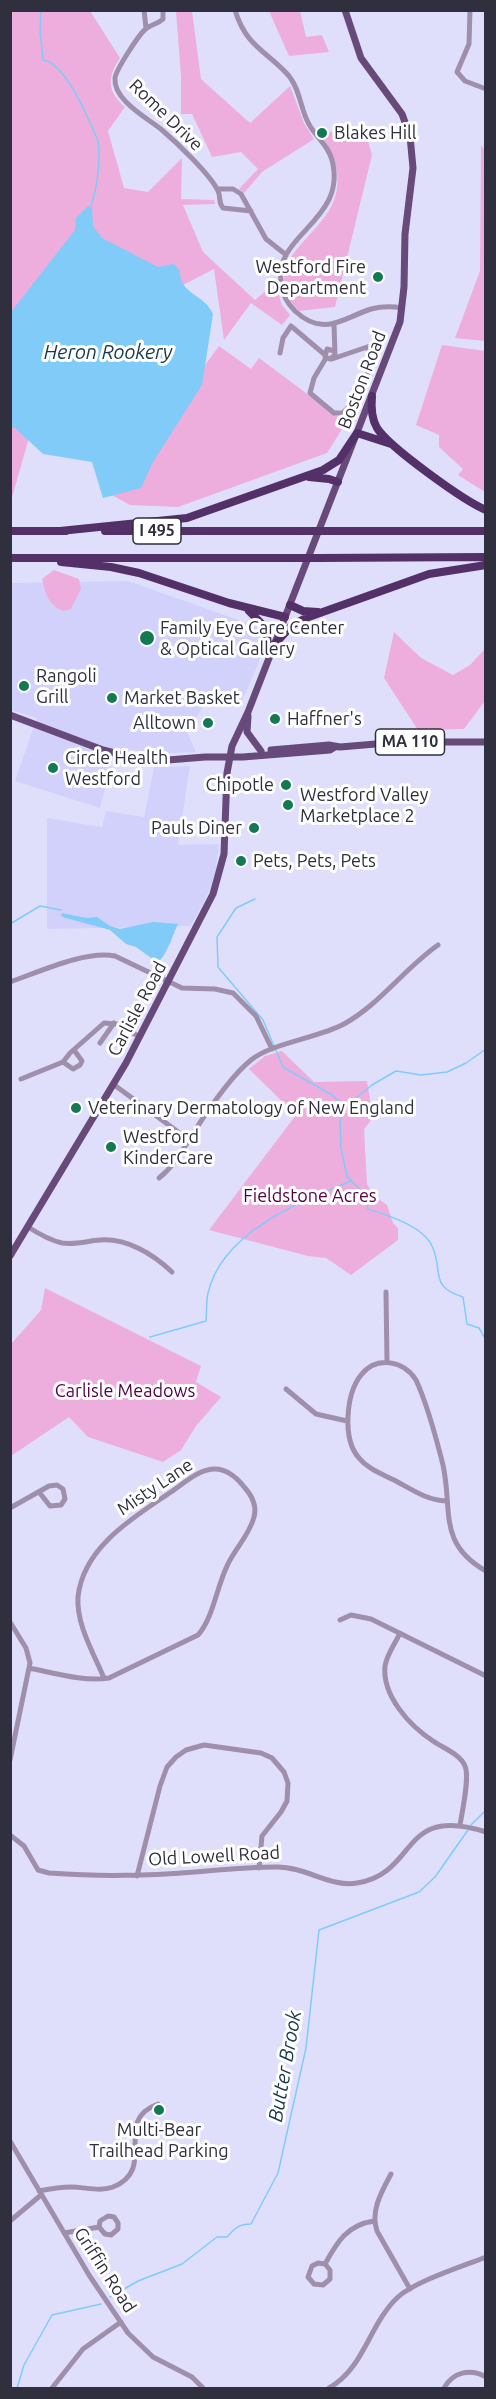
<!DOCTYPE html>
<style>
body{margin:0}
#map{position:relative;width:496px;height:2399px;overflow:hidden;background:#dfdffc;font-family:Ubuntu,sans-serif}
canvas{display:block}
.frame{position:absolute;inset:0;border:12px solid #2f2f3d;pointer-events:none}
</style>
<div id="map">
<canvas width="496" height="2399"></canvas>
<div class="frame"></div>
</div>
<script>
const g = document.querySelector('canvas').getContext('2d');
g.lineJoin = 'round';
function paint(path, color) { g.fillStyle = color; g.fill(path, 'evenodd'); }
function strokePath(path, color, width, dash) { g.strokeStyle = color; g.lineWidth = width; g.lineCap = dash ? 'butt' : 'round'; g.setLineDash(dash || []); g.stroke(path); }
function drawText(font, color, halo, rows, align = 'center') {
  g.font = font + ' Ubuntu,sans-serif'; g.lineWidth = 6; g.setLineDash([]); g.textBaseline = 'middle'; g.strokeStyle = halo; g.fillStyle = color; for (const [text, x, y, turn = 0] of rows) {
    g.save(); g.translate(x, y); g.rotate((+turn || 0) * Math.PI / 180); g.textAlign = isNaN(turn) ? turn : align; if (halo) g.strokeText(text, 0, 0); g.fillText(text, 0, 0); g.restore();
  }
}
paint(new Path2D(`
 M128,581L258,627L264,645L257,667L239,707L206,706L203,707L187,732L196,752L161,754L116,748L100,808L15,781L37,718L11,710L10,583Z
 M190,766L178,845L219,844L216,869L210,890L191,926L47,929V818L102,827L106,811L144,817L154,767Z`), '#d2d1fc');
paint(new Path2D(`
 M11,11H90L120,58C107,77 107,92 125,107L108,131L124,188L148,192L182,158L181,199L214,200L215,204L183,205L203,252L255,300L275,283L282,305L290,315L282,325L251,303L224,340L214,269L106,325L71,290L11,501Z
 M176,11H192L201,79L250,123L290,86L304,123L314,139L262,172L244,193L239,189L258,169L241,152L212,157L192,114H181V76Z
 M269,11H300L306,37L322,35L329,52L289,56Z
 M364,126L372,155L335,307L299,311C254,264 321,238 334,200C343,177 334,154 321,134Z
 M481,145L486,152L485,341L455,338L480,271Z
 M442,345L485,351V492L458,475L463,469L439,447V435L416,425Z
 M219,346L251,369L259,358L346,423L327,453L178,507L130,505L110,494Z
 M54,570L79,579L81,589L71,609L63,611C48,604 46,595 42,579Z
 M394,632L421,658L453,675L470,665L485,649V701L464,729L418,730L384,678Z
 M282,1051L314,1082L367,1081L373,1118L364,1129L367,1184L374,1196L387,1205L393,1223L398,1228V1240L351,1275L326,1258L308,1256L209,1230L296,1115L249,1069L265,1056Z
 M45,1288L201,1366L196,1382L221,1397L196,1426L181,1450L163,1462L88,1437L69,1417L11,1456V1344L41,1310Z`), '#edaedd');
paint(new Path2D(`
 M88,206L92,208L93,226L102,238L158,267L174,264L180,271C179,288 194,293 204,302C208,305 211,310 213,314L202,385L153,462L141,488L103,498L92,462L43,454L14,427L11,428V312L75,230L76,218Z
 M62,913L86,918L97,917L110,926L120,929L153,922L178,924C173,934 167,955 159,961L154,960L136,947L126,944L110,930L66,918L61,916Z`), '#80cbf8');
strokePath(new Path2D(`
 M41,10L40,31L43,60C66,63 89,120 98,141C101,160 97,188 91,206
 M255,899L236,908L217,937L218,967L263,1020L283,1067L332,1095L343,1105
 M10,924L40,906L61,910
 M486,1049L466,1063L447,1072L421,1075L396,1071L372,1085L345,1107L340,1122L341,1148L347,1176L364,1194L368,1209C387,1215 423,1226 432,1246C444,1271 428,1286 463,1297L467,1324L479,1328L486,1340
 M150,1337L206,1321C207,1312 206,1302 208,1293C222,1232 299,1202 351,1181
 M471,1825L486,1810
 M110,2297L138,2281L182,2264L217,2237H227C235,2228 239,2224 251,2224L278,2173L306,2048L319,1930L419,1892L435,1877L468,1830
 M17,2388L24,2365L52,2315L101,2304`), '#80cbf8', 1.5);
strokePath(new Path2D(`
 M144,10L146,28
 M163,10V19C158,24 152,24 147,28C140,32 116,70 115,78C113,100 147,118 162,130C176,142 211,175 218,191C221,197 218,202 223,208L251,211
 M235,10C246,47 267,51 289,76C301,91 300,110 310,126C317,138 328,145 332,160C348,221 273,234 281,283C282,294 288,304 295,311C324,338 343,318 371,309C382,306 392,306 402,308
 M470,10L469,44L457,72L465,81L486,89
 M217,189H233L241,194L266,239L285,254
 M334,324L335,355L330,359L325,357L327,349L334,351
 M280,353L283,338L291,326L324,354
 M326,358L314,378L310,393L334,413H342C351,408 370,372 371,362C372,357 369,352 367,347
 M332,359L373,345
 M10,982C39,972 86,950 115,956L182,988L215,989L233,993L256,1016L272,1049
 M100,1043L114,1023
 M63,1062L73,1069L80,1065L82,1061L74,1050
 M21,1079L63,1062L70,1053L104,1023L117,1024L140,1037
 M113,1084L189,1140
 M159,1178C174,1166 182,1151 192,1135C206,1113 231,1076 251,1060C272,1043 318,1038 344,1024C380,1004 405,968 438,945
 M28,1227C39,1234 49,1240 62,1243C76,1245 87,1241 100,1240C127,1238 153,1254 172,1272
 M386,1292L387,1362
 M286,1389L316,1414L347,1421
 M446,1501C426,1500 411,1489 394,1480C382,1474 368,1469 359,1458C342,1439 346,1394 361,1375C377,1355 404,1361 416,1380C428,1406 436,1437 443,1465C453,1510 437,1543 486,1571
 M10,1508L49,1486L57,1485L63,1489L65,1499L61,1505L50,1506L39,1492
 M340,1620L351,1615L371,1619L486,1676
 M10,1622L26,1648L30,1663L10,1760
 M400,1633C395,1644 387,1654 385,1666C382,1696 410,1726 433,1741C443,1748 460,1754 465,1766C470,1777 462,1812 460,1825
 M29,1668C55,1673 83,1682 109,1678L198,1635C213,1619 217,1585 228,1564C235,1549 250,1534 254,1517C257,1506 252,1496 245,1488C238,1479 227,1469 215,1469C199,1469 184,1483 171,1492C134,1517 83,1547 78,1597C76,1624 94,1654 104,1678
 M10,1835L24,1846L38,1870L49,1873C78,1875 107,1876 136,1875C183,1875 230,1867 277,1867C306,1867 332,1888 357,1883C419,1873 399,1804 486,1832
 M137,1876L160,1786L167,1767L176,1757L186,1750L204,1745L261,1753L272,1758L284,1772L288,1783L287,1801L281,1812L262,1836L259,1868
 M10,2141L89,2275L128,2333L153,2357L192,2377L203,2388
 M391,2174C382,2191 370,2211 377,2231L410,2289
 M39,2191C49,2189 60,2187 71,2187C85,2187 100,2192 113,2187C159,2168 111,2121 158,2104
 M10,2221L41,2195
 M64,2233L99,2227L100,2221L108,2216L114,2217L118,2223V2229L111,2235L105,2234L99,2227
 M325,2264L330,2270V2279L323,2285L314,2284L308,2277L312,2266L318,2263L325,2264C337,2242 347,2225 374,2221
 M52,2388L83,2349L121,2322
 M329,2388C364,2369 369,2324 398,2297C416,2281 461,2267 486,2257
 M444,2388C453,2372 470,2368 486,2377`), '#9f8fab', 5);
strokePath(new Path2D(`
 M10,715L103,750L138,759L168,760L205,757H243L330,750L335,747
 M248,716L247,732L261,751
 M271,750L329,745L340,747L400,742H486
 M10,1256L126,1063L213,894L224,854L227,773L232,746L248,712L400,322L404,287L405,234L413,168L410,136L402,114L361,58L345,10`), '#67497a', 7);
strokePath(new Path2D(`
 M372,396C371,407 371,418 377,428C389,447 464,501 486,510
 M309,477L329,479L338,482
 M10,531H66
 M60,531L187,518L323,470L339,460L357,433L391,444
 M105,531H303
 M331,531H486
 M10,558H291
 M319,558L486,557
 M61,562L111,567L139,573L229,603L285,617
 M290,605L303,611L318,612
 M249,611L265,627L270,654
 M274,645L292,625L306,618L429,574L486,565`), '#533068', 8);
strokePath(new Path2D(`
 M303,531H331
 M291,558H319`), '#533068', 8);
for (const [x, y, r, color] of [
 [322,133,6,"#137952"],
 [378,277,6,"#137952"],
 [147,638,8,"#137952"],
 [24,686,6,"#137952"],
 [112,698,6,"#137952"],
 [275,719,6,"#137952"],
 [208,723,6,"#137952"],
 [53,768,6,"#137952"],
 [286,785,6,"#137952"],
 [288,805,6,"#137952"],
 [254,828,6,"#137952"],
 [241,861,6,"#137952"],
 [76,1108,6,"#137952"],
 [111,1147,6,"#137952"],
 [159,2110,6,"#137952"]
]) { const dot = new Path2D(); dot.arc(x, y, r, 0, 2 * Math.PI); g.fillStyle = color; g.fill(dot); strokePath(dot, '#fff', 2); }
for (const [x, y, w] of [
 [157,531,48],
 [410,742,69]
]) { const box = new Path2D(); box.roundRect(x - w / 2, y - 13, w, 26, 4.5); g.fillStyle = '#fff'; g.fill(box); strokePath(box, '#2f2f3d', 1.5); }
drawText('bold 16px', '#2f2f3d', null, [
 ["I 495",157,531],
 ["MA 110",410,742]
]);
drawText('18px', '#2f2f3d', '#fff', [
 ["Rome Drive",166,115,44],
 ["Boston Road",362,380,-69],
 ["Carlisle Road",137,1009,-62],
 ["Misty Lane",155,1487,-34],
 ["Old Lowell Road",214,1856,-3],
 ["Griffin Road",105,2270,57]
]);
drawText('18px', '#2f2f3d', '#fff', [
 ["Blakes Hill",334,133],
 ["Westford Fire",366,267,"right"],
 ["Department",366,288,"right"],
 ["Family Eye Care Center",160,628],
 ["& Optical Gallery",160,649],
 ["Rangoli",36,676],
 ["Grill",36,697],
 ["Market Basket",124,698],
 ["Haffner's",287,719],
 ["Alltown",196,723,"right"],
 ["Circle Health",65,758],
 ["Westford",65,779],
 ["Chipotle",274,785,"right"],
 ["Westford Valley",300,795],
 ["Marketplace 2",300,816],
 ["Pauls Diner",242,828,"right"],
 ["Pets, Pets, Pets",253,861],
 ["Veterinary Dermatology of New England",88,1108],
 ["Westford",123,1137],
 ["KinderCare",123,1158],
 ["Multi-Bear",159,2130,"center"],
 ["Trailhead Parking",159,2151,"center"]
], 'left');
drawText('18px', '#510245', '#fff', [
 ["Fieldstone Acres",310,1196],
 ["Carlisle Meadows",125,1391]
]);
drawText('italic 20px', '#183a4d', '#fff', [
 ["Heron Rookery",108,352],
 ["Butter Brook",285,2066,-80]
]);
</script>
